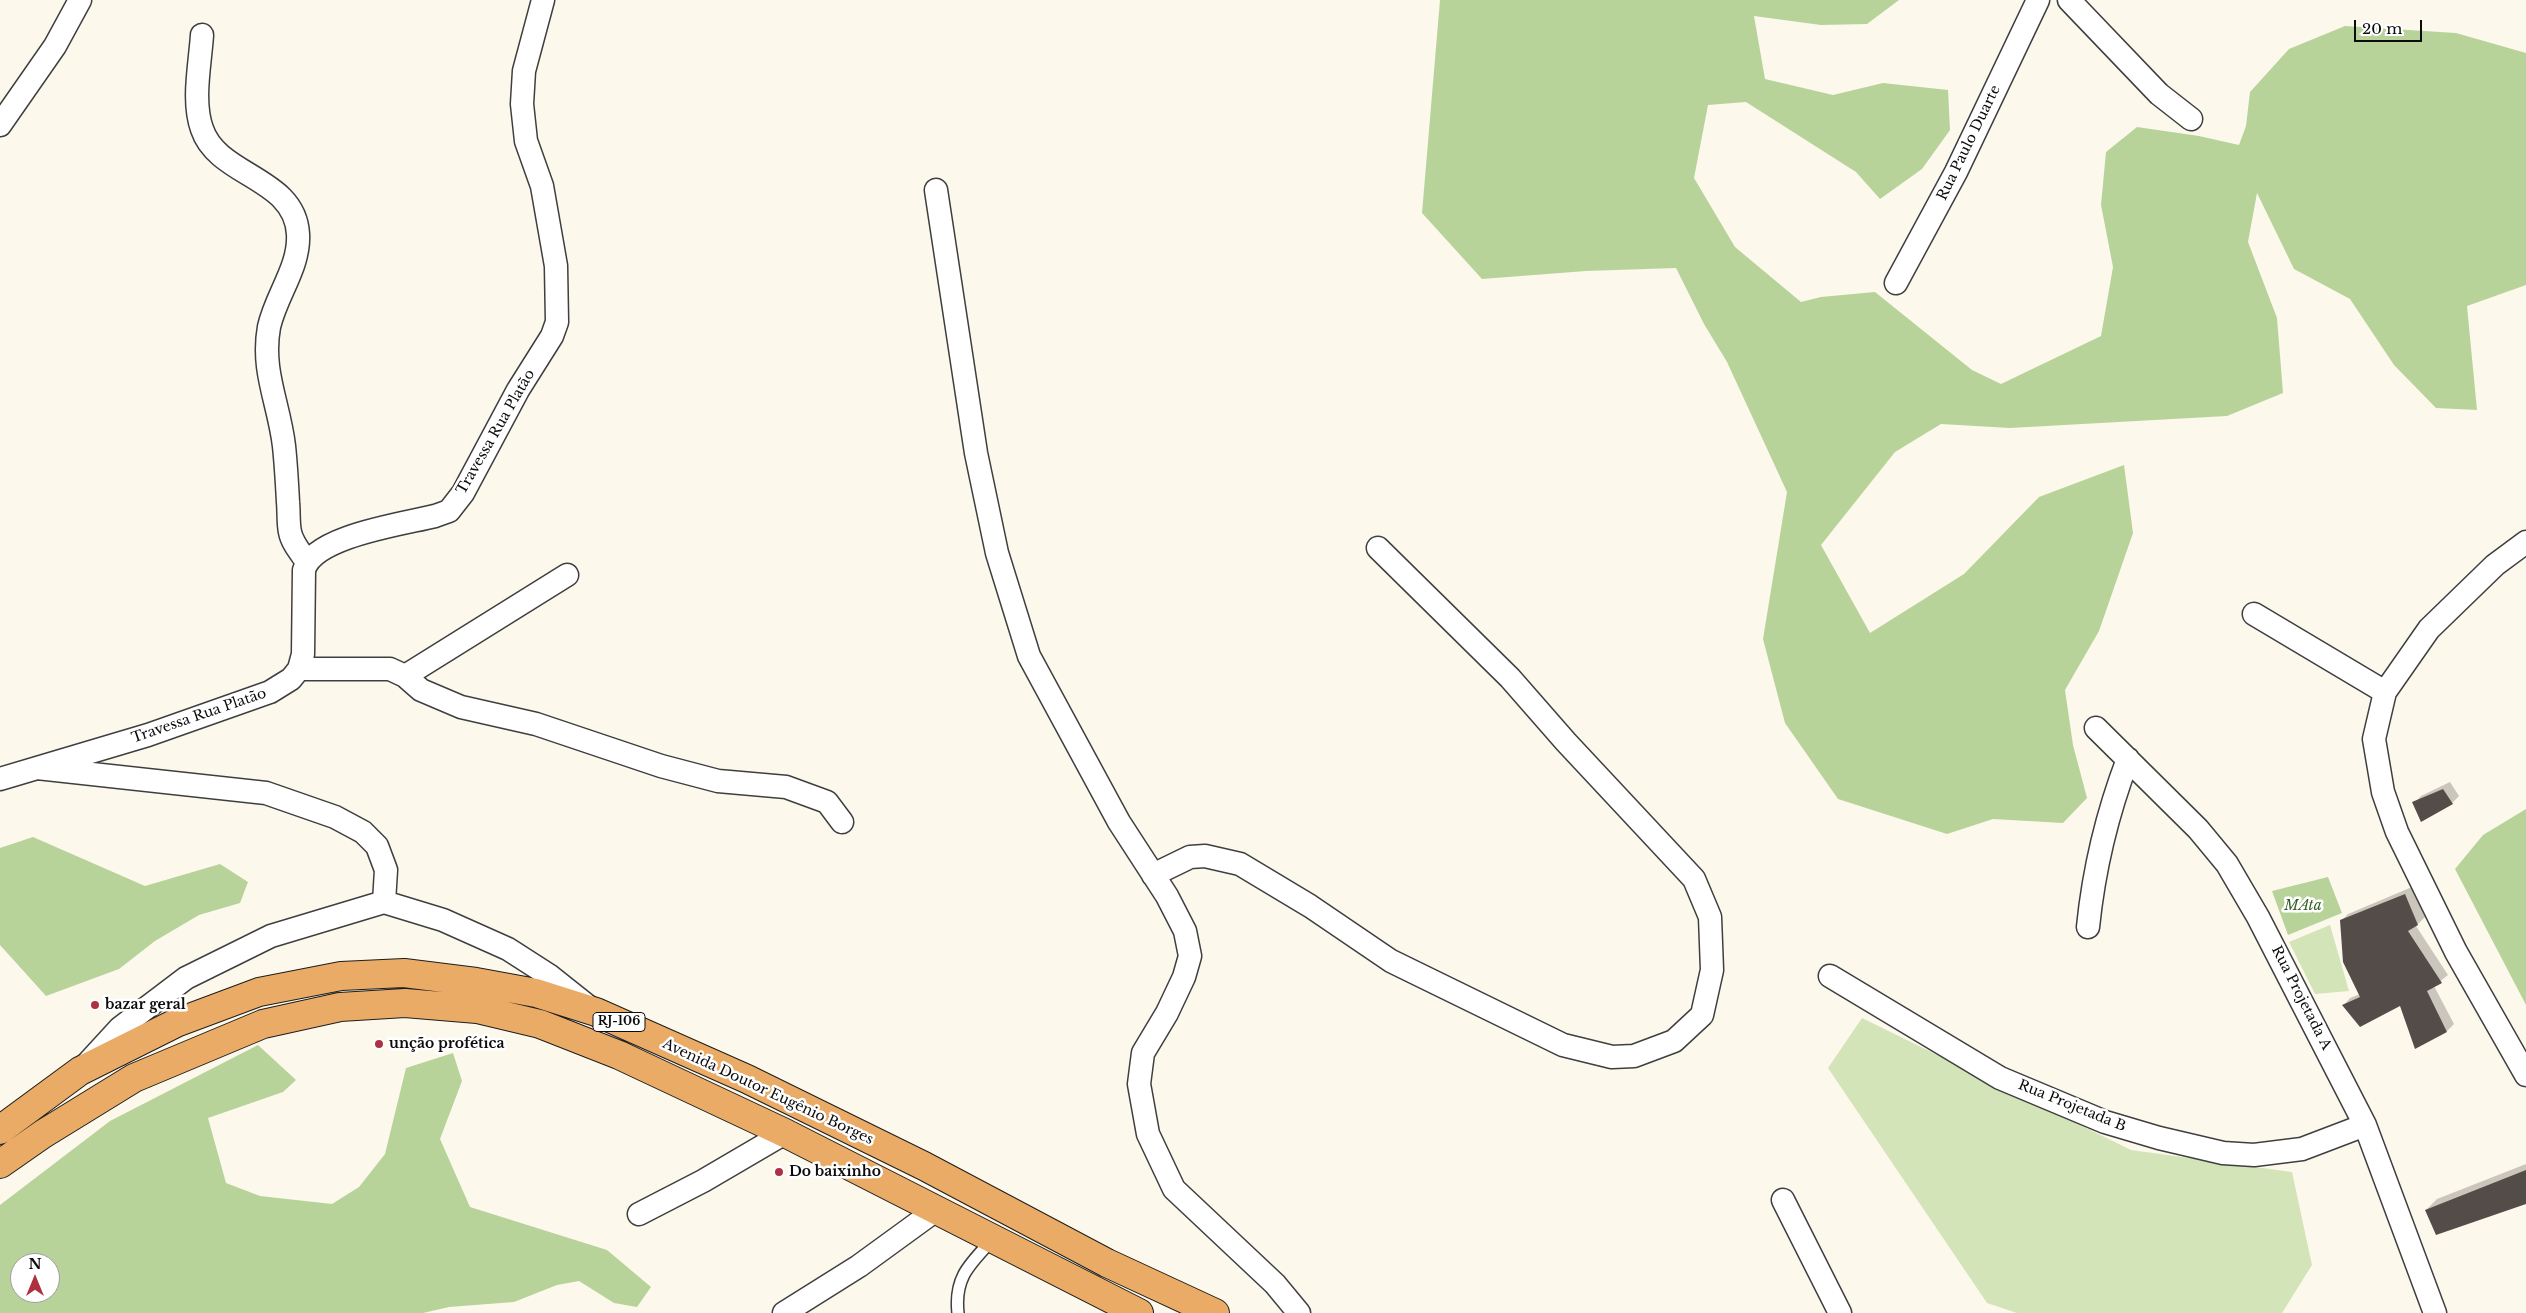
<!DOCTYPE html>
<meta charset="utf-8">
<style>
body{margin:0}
#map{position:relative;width:2526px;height:1313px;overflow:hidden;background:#fdf8ec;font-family:"Libre Baskerville",serif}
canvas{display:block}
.north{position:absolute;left:10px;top:1253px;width:50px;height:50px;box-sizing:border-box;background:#fff;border:1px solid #9e9e9e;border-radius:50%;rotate:0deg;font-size:14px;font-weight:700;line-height:20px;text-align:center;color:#0c0c0c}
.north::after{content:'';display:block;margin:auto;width:18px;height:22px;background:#ae3141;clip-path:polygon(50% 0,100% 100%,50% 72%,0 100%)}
.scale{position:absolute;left:2354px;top:20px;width:68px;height:22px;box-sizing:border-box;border:2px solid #0c0c0c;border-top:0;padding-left:6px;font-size:15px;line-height:18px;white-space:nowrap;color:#0c0c0c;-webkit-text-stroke:4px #fff;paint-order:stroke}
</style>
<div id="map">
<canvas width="2526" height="1313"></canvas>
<div class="north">N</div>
<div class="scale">20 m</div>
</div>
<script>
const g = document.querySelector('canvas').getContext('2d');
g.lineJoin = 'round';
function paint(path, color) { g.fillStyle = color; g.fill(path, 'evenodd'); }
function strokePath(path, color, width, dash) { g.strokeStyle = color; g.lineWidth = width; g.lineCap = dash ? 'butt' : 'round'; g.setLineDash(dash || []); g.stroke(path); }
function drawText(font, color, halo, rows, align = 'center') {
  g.font = font + ' "Libre Baskerville",serif'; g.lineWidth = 5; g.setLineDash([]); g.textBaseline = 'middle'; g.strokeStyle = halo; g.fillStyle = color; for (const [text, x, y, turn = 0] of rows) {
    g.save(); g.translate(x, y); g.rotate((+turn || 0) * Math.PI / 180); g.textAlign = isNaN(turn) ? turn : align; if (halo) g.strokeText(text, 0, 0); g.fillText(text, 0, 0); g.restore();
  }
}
paint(new Path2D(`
 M2330,925L2349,991L2315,994L2289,942Z
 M1862,1018L2131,1150L2292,1172L2312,1265L2282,1313H2017L1987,1303L1828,1068Z`), '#d3e4b9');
paint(new Path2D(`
 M1440,0H1899L1867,24L1821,25L1754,16L1765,79L1833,95L1883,83L1948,90L1950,130L1922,169L1880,199L1856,172L1746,102L1708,105L1694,178L1735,247L1801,302L1821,297L1875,292L1972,370L2001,384L2101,336L2113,267L2101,205L2106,152L2137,127L2199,136L2239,145L2246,126L2250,92L2289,49L2345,26L2456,33L2526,53V285L2467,306L2477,410L2436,408L2394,365L2350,299L2294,269L2257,193L2248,242L2277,318L2283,393L2227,416L2010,428L1941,424L1895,452L1821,545L1870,633L1964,574L2039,497L2124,465L2133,533L2099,631L2065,690L2073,745L2087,798L2063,823L1993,819L1947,834L1838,799L1785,723L1763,639L1787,492L1727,362L1704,324L1676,268L1586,271L1482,279L1422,213Z
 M2526,809V1005L2455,869L2483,835Z
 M33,837L145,886L220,864L248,882L240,903L199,915L155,941L119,969L46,996L0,945V848Z
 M2328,877L2342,913L2288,935L2272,891Z
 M258,1045L296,1080L283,1092L208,1118L226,1183L260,1196L332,1204L359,1187L385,1154L406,1068L453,1053L462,1081L440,1139L470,1207L607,1250L651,1287L637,1307L614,1303L579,1281L557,1285L514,1302L449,1307L423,1313H0V1205L110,1121ZM20,1263H50V1293H20Z`), '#b8d39a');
paint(new Path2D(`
 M2450,782L2459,796L2452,803L2422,820L2414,803L2421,796Z
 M2412,887L2425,917L2416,926L2448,975L2434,986L2454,1024L2447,1031L2401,1004L2344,1005L2350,998L2360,994L2341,921L2348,914Z
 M2526,1164V1203L2426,1210L2437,1199Z`), '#0003');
paint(new Path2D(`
 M2443,789L2453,804L2421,822L2412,802Z
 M2405,894L2418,925L2408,931L2442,983L2427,991L2447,1032L2415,1049L2400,1006L2360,1027L2342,1005L2360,997L2343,962L2340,920Z
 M2526,1170V1204L2436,1235L2425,1210Z`), '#534c49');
const service = new Path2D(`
 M958,1313C954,1277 970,1264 993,1239`);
const minor = new Path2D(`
 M2069,0L2159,94L2191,119
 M202,35C200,65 192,101 202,129C218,177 295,177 298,234C300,267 276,295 269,327C261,371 279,403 284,446C286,465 287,483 288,502C289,512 288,523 290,532C292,543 301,553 307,562
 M0,125L55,46L80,0
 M936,190L976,453L997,553L1029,656L1119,822L1167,896L1185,931L1190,956L1184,977L1167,1013L1143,1053L1139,1084L1148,1134L1174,1189L1275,1284L1299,1313
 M1896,283L1956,172L2038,0
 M2526,542L2495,565L2429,629L2385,692L2374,739L2383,792L2397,832L2456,952L2526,1075
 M2254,614L2385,692
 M299,669H390L405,676L421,690L461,707L536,724L661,766L718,781L786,787L827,802L842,822
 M405,676L567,575
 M2096,728L2198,829L2227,864L2258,917L2365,1125L2435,1313
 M37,768L148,735L270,692L291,679L299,669L303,654L304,570C314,536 403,524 435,516L449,511L463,493L518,390L552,336L557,322L556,266L542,186L526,141L522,104L524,71L543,0
 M0,779L37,768L266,793L335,817L363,832L377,846L386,870L384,902
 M1153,875L1190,857L1205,856L1240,864L1310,906L1391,961L1563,1045L1612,1057L1634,1056L1674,1041L1702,1015L1712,970L1710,917L1694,879L1566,742L1510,678L1378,548
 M2088,927C2094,868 2107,814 2128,759
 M1830,976L2000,1078L2105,1122L2159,1138L2223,1153L2254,1155L2302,1149L2365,1125
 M86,1065L120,1028L186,978L271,936L384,902L443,920L508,949L550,976L589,1007
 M1783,1200L1840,1313
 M639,1214L703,1181L785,1133
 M784,1313L859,1266L936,1210`);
const trunk = new Path2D(`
 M0,1130L80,1071L176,1023L259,992L341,976L404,973L476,982L536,993L596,1012L747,1079L924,1166L1107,1263L1215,1313
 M0,1164L43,1134L134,1078L263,1024L340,1007L405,1003L477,1009L540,1024L619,1055L785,1133L1139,1313`);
strokePath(service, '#3f3f3f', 14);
strokePath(minor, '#3f3f3f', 25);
strokePath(trunk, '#1d1d1d', 30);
strokePath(service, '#fff', 11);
strokePath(minor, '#fff', 22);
strokePath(trunk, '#eaab66', 28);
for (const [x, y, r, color] of [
 [95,1005,5,"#ae3141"],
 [379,1044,5,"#ae3141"],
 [779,1172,5,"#ae3141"]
]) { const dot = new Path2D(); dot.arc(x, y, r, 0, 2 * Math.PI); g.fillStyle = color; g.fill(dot); strokePath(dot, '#fff', 2); }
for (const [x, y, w] of [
 [619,1022,52]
]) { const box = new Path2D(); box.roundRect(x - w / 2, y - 9.5, w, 19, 4); g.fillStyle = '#fff'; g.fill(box); strokePath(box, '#0c0c0c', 1); }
drawText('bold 12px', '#0c0c0c', null, [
 ["RJ-106",619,1022]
]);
drawText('14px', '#0c0c0c', '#fff', [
 ["Rua Paulo Duarte",1969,143,-64],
 ["Travessa Rua Platão",496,432,-60],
 ["Travessa Rua Platão",199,716,-19],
 ["Rua Projetada A",2301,998,63],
 ["Avenida Doutor Eugênio Borges",768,1092,25],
 ["Rua Projetada B",2072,1106,22]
]);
drawText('italic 14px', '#335d22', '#fff', [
 ["MAta",2303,906]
]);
drawText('bold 14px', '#0c0c0c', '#fff', [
 ["bazar geral",105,1005],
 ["unção profética",389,1044],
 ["Do baixinho",789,1172]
], 'left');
</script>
